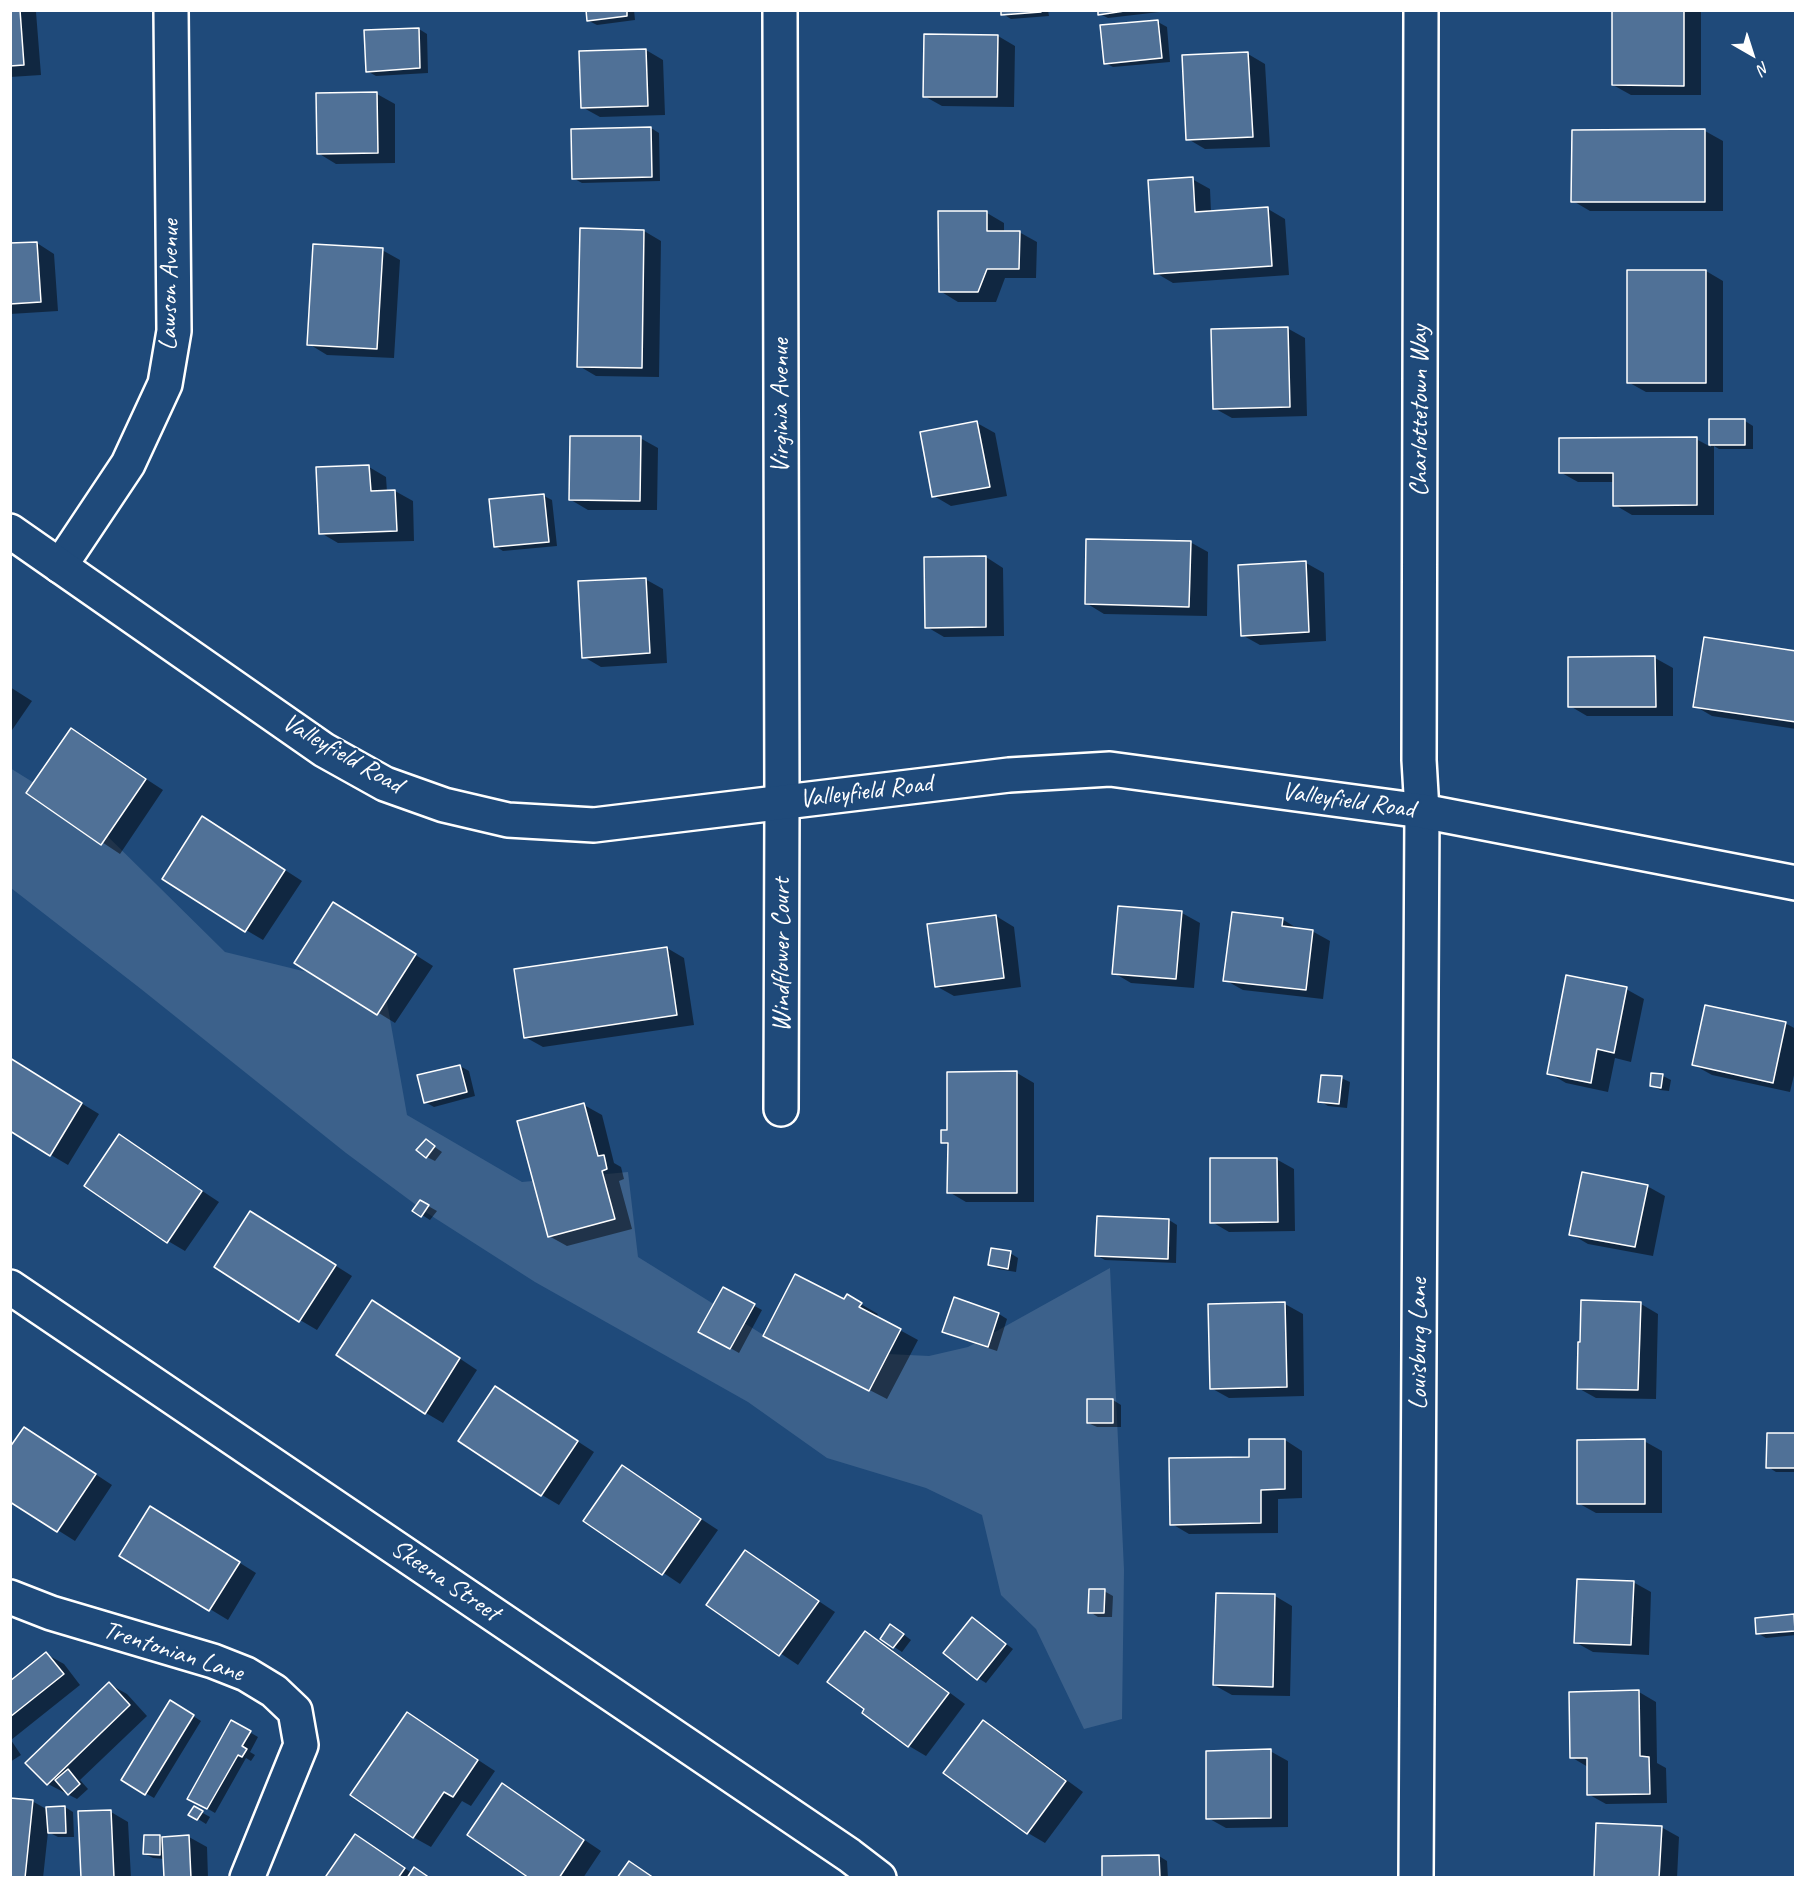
<!DOCTYPE html>
<style>
body{margin:0}
#map{position:relative;width:1806px;height:1888px;overflow:hidden;background:#1f4a7a;font-family:Caveat,sans-serif}
canvas{display:block}
.frame{position:absolute;inset:0;border:12px solid #fff;pointer-events:none}
.north{position:absolute;left:1722px;top:24px;width:60px;height:60px;-webkit-text-stroke:4px #1f4a7a;paint-order:stroke;rotate:141deg;font-size:16px;font-weight:700;line-height:24px;text-align:center;color:#fff}
.north::after{content:'';display:block;margin:auto;width:21px;height:27px;background:#fff;clip-path:polygon(50% 0,100% 100%,50% 72%,0 100%)}
</style>
<div id="map">
<canvas width="1806" height="1888"></canvas>
<div class="frame"></div>
<div class="north">N</div>
</div>
<script>
const g = document.querySelector('canvas').getContext('2d');
g.lineJoin = 'round';
function paint(path, color) { g.fillStyle = color; g.fill(path, 'evenodd'); }
function strokePath(path, color, width, dash) { g.strokeStyle = color; g.lineWidth = width; g.lineCap = dash ? 'butt' : 'round'; g.setLineDash(dash || []); g.stroke(path); }
function drawText(font, color, halo, rows, align = 'center') {
  g.font = font + ' Caveat,sans-serif'; g.lineWidth = 4.5; g.setLineDash([]); g.textBaseline = 'middle'; g.strokeStyle = halo; g.fillStyle = color; for (const [text, x, y, turn = 0] of rows) {
    g.save(); g.translate(x, y); g.rotate((+turn || 0) * Math.PI / 180); g.textAlign = isNaN(turn) ? turn : align; if (halo) g.strokeText(text, 0, 0); g.fillText(text, 0, 0); g.restore();
  }
}
paint(new Path2D(`
 M10,768L86,815L225,952L385,991L407,1115L522,1182L628,1172L638,1257L786,1349L929,1356L968,1347L1110,1268L1124,1570L1122,1719L1084,1729L1036,1629L1001,1595L982,1515L926,1488L827,1458L748,1402L535,1282L427,1213L346,1153L141,989L11,888Z`), '#3c618b');
paint(new Path2D(`
 M10,10L36,12L41,75L10,77Z
 M587,10H634L635,20L597,25L589,21Z
 M1002,10H1048L1049,16L1011,19L1003,14Z
 M1099,10H1168V11L1108,18L1100,14Z
 M1614,10H1701V95H1631L1613,85Z
 M1158,22L1167,27L1170,62L1113,67L1105,63Z
 M419,29L427,34L428,73L376,76L367,71Z
 M998,36L1015,46L1014,107L942,106L924,96Z
 M646,50L663,60L665,115L600,117L582,107Z
 M1248,54L1265,64L1270,147L1205,149L1188,139Z
 M377,94L395,104V163L336,164L318,153L317,95Z
 M651,128L659,133L660,181L582,183L573,178Z
 M1705,131L1723,141V211H1590L1573,201Z
 M1192,179L1210,189L1211,212L1268,209L1285,219L1289,275L1173,283L1156,273Z
 M987,213L1004,223V232H1019L1037,242L1036,278H1005L996,302H958L940,291Z
 M644,231L661,241L659,377L596,376L579,366Z
 M37,243L54,254L58,311L10,314V245Z
 M382,250L400,260L394,358L327,355L309,344Z
 M1706,271L1723,281V392H1646L1628,382Z
 M1287,328L1305,338L1307,416L1232,418L1214,408Z
 M1710,421H1745L1753,426V449H1719L1714,446V515H1632L1615,505V482H1578L1560,472L1696,439L1711,447Z
 M977,423L995,433L1007,496L951,506L934,496Z
 M640,438L658,448L657,510H588L571,500Z
 M369,467L386,477L387,492L395,491L413,501L414,541L338,543L321,533Z
 M544,496L552,500L557,546L503,551L495,546Z
 M1190,542L1208,552L1207,616L1104,614L1086,603Z
 M986,557L1003,568L1004,636L944,637L927,627Z
 M1306,563L1324,573L1326,641L1260,645L1242,635Z
 M645,579L663,589L667,663L601,667L584,657Z
 M1796,652V729L1712,716L1695,706Z
 M1570,658H1655L1673,668V716H1587L1570,706Z
 M10,687L32,701L10,733Z
 M71,730L163,790L120,854L28,793Z
 M220,828L302,881L263,940L246,930Z
 M1119,908L1182,913L1200,923L1194,988L1131,983L1114,973Z
 M351,914L433,966L395,1023L296,962Z
 M996,916L1014,927L1021,987L954,996L936,986Z
 M1282,919L1300,930L1312,931L1330,941L1323,999L1243,990L1225,980Z
 M667,948L684,958L694,1025L543,1047L525,1037Z
 M1626,989L1644,999L1631,1062L1615,1058L1608,1092L1566,1083L1549,1073Z
 M1785,1023L1796,1029V1067L1790,1092L1712,1075L1694,1065Z
 M14,1062L99,1114L68,1165L51,1155Z
 M460,1066L469,1071L475,1096L434,1107L425,1102Z
 M1017,1073L1034,1083V1202H966L949,1192V1146L943,1142L948,1132Z
 M1663,1076L1671,1080L1669,1091L1660,1090L1651,1085Z
 M1341,1078L1350,1082L1347,1108L1328,1106L1320,1101Z
 M584,1105L602,1115L614,1163L621,1167L624,1179L619,1181L632,1229L567,1246L549,1236Z
 M119,1136L219,1202L185,1251L168,1241Z
 M426,1141L442,1152L435,1161L427,1157Z
 M1276,1159L1294,1169L1295,1231L1229,1232L1212,1222Z
 M1647,1186L1665,1196L1653,1256L1588,1244L1571,1234Z
 M421,1202L437,1211L430,1220L414,1210Z
 M1169,1220L1177,1225L1176,1263L1105,1260L1096,1255Z
 M268,1223L352,1276L317,1330L300,1320Z
 M1010,1253L1018,1258L1016,1272L998,1269L990,1264Z
 M723,1289L762,1310L739,1353L700,1331Z
 M847,1296L878,1314L876,1317L918,1340L887,1399L782,1345L844,1301Z
 M955,1299L999,1314L1007,1319L997,1351L952,1336L944,1332Z
 M1285,1304L1303,1314L1304,1396L1229,1398L1211,1388L1210,1305Z
 M1641,1304L1658,1314L1656,1399L1596,1398L1578,1388Z
 M390,1312L477,1370L443,1423L426,1413Z
 M496,1388L594,1452L559,1505L542,1495Z
 M1113,1400L1121,1405V1427H1097L1088,1423Z
 M1795,1434L1796,1472H1776L1768,1467Z
 M42,1439L112,1485L75,1541L10,1500Z
 M1285,1440L1302,1451V1498L1278,1499V1533L1189,1534L1172,1524L1250,1458Z
 M1644,1441L1662,1451V1513H1596L1578,1503Z
 M622,1467L718,1530L680,1584L585,1520Z
 M168,1518L256,1573L228,1620L121,1555Z
 M745,1552L835,1612L798,1665L708,1605Z
 M1633,1582L1651,1592L1649,1655L1593,1652L1575,1642Z
 M1104,1591L1113,1596L1112,1617H1098L1090,1612Z
 M1275,1596L1292,1606L1290,1696L1232,1695L1214,1685Z
 M1793,1616L1796,1617V1635L1766,1638L1757,1633Z
 M980,1624L1013,1649L986,1683L978,1678Z
 M899,1631L911,1640L902,1652L882,1639Z
 M865,1633L883,1643L965,1704L926,1756L909,1746L864,1712L866,1709Z
 M46,1654L64,1664L80,1685L11,1740L21,1755L10,1762V1683Z
 M109,1684L127,1694L147,1716L80,1780L88,1789L77,1799L48,1784Z
 M1639,1692L1656,1702L1657,1763L1666,1768L1667,1803L1606,1804L1588,1794V1767L1571,1757Z
 M171,1702L201,1721L154,1798L123,1780Z
 M408,1714L495,1771L471,1806L462,1801L431,1847L413,1837Z
 M232,1722L258,1737L250,1752L255,1755L251,1761L246,1758L215,1813L189,1798Z
 M984,1722L1001,1732L1083,1792L1045,1843L1028,1833Z
 M1270,1751L1288,1761V1827L1226,1828L1208,1818Z
 M503,1785L601,1851L583,1878H532Z
 M32,1801L48,1810L65,1807L73,1812L74,1837H58L48,1832L43,1878H10Z
 M194,1808L210,1817L206,1824L190,1814Z
 M111,1812L128,1822L131,1878H82Z
 M1661,1827L1679,1837L1677,1878H1595Z
 M159,1836L163,1838L189,1837L207,1847L208,1878H166L165,1859L153,1858L145,1854Z
 M355,1836L412,1873L429,1878H332Z
 M1159,1856L1167,1861L1168,1878H1103Z`), '#0007');
const building = new Path2D(`
 M10,10H20L24,65L10,66Z
 M586,10H627V16L587,21Z
 M1001,10H1041V12L1001,15Z
 M1098,10H1131L1098,15Z
 M1612,10H1684V86L1612,85Z
 M1158,20L1162,58L1104,64L1100,25Z
 M419,28L420,68L366,72L364,30Z
 M924,34L998,35L997,97H923Z
 M646,49L648,106L581,108L579,51Z
 M1248,52L1253,137L1186,140L1182,55Z
 M377,92L378,153L317,154L316,93Z
 M651,127L652,177L572,179L571,129Z
 M1705,129V202H1571L1572,130Z
 M1193,177L1195,212L1268,207L1272,266L1154,274L1148,180Z
 M938,211H987V231H1020L1019,269H987L978,292H939Z
 M580,228L644,230L642,368L577,367Z
 M37,242L41,302L10,304V243Z
 M313,244L383,248L377,349L307,345Z
 M1627,270H1706V383H1627Z
 M1288,327L1290,407L1213,409L1211,329Z
 M1709,419H1745V445H1709Z
 M977,421L990,487L932,497L920,432Z
 M570,436H641L640,501L569,500Z
 M1697,437V505L1613,506V473H1559V438Z
 M369,465L371,491L395,490L397,531L319,534L316,467Z
 M544,494L549,542L494,547L489,499Z
 M1086,539L1191,541L1189,607L1085,604Z
 M986,556V627L925,628L924,557Z
 M1306,561L1309,632L1241,636L1238,565Z
 M646,578L650,653L582,658L578,581Z
 M1704,637L1796,651V722L1693,707Z
 M1655,656L1656,707H1568V657Z
 M71,728L146,779L101,845L26,793Z
 M202,816L285,870L245,932L162,879Z
 M333,902L416,954L377,1015L294,963Z
 M1118,906L1182,911L1176,979L1112,974Z
 M1232,912L1283,918L1282,926L1313,930L1306,990L1223,981Z
 M996,915L1004,978L935,987L927,924Z
 M667,947L677,1015L524,1038L514,969Z
 M1566,975L1627,987L1614,1053L1597,1049L1591,1083L1547,1074Z
 M1705,1005L1786,1022L1773,1083L1692,1065Z
 M10,1058L82,1103L50,1156L10,1131Z
 M460,1065L467,1092L424,1103L417,1075Z
 M1017,1071V1193H947L948,1143H941V1130H947V1072Z
 M1651,1073L1663,1074L1661,1088L1650,1086Z
 M1321,1075L1342,1076L1339,1104L1318,1102Z
 M584,1103L598,1156L604,1155L607,1169L602,1171L615,1219L548,1237L517,1121Z
 M119,1134L202,1191L167,1243L84,1186Z
 M426,1139L435,1146L426,1158L416,1150Z
 M1210,1158H1277L1278,1222L1210,1223Z
 M1582,1172L1648,1185L1635,1247L1569,1235Z
 M420,1200L429,1205L421,1217L412,1211Z
 M250,1211L336,1265L299,1322L214,1267Z
 M1097,1216L1169,1219L1168,1259L1095,1256Z
 M991,1248L1011,1251L1008,1269L988,1265Z
 M795,1274L844,1299L847,1294L862,1303L859,1307L901,1329L869,1391L763,1336Z
 M723,1287L755,1304L730,1349L698,1332Z
 M954,1297L999,1313L988,1347L942,1332Z
 M372,1300L460,1358L425,1414L336,1355Z
 M1581,1300L1641,1302L1638,1390L1577,1389L1578,1342H1580Z
 M1285,1302L1287,1387L1210,1389L1208,1304Z
 M495,1386L578,1441L541,1496L458,1441Z
 M1087,1399H1113V1423H1087Z
 M24,1427L96,1474L57,1532L10,1502V1447Z
 M1767,1433H1795V1468H1766Z
 M1249,1439H1285V1489L1261,1490V1523L1170,1525L1169,1458L1249,1457Z
 M1645,1439V1504H1577V1440Z
 M622,1465L701,1519L662,1575L583,1521Z
 M150,1506L240,1562L209,1611L119,1556Z
 M745,1550L819,1601L779,1656L706,1605Z
 M1577,1579L1634,1581L1631,1645L1574,1643Z
 M1089,1589H1105L1104,1613H1088Z
 M1216,1593L1275,1594L1273,1687L1213,1685Z
 M1794,1614L1795,1631L1756,1634L1755,1618Z
 M972,1617L1006,1644L977,1680L943,1653Z
 M890,1624L904,1634L893,1648L880,1639Z
 M865,1631L949,1693L908,1747L862,1713L864,1709L827,1682Z
 M46,1652L64,1674L10,1717V1681Z
 M109,1682L130,1705L47,1785L25,1763Z
 M1639,1690L1640,1756L1649,1757L1650,1794L1587,1795V1758H1570L1569,1692Z
 M170,1700L194,1715L145,1795L121,1780Z
 M407,1712L478,1760L453,1797L444,1792L413,1838L350,1795Z
 M231,1720L251,1731L242,1746L247,1749L242,1757L238,1755L207,1809L187,1799Z
 M983,1720L1066,1781L1027,1834L943,1773Z
 M1271,1749V1818L1206,1819V1751Z
 M68,1769L80,1784L68,1795L55,1780Z
 M502,1783L584,1840L559,1878H529L467,1835Z
 M10,1798L33,1800L25,1878H10Z
 M65,1806L66,1833H48L46,1807Z
 M194,1806L203,1811L197,1820L188,1815Z
 M111,1810L114,1878H81L78,1811Z
 M1596,1823L1662,1826L1659,1878H1594Z
 M355,1834L405,1868L398,1878H329L326,1876Z
 M144,1835H160V1855L143,1854Z
 M189,1835L191,1878H164L162,1837Z
 M1159,1855L1160,1878H1102V1856Z
 M629,1861L654,1878H617Z
 M414,1867L430,1878H407Z`);
paint(building, '#507197');
strokePath(building, '#fff', 1.5);
const minor = new Path2D(`
 M780,10L782,802L781,1109
 M60,566L128,464L165,384L174,331L171,10
 M10,1287L849,1855L879,1878
 M10,1597L51,1613L213,1661L246,1674L274,1691L295,1711L301,1745L247,1878
 M1416,1878L1422,811L1419,760L1421,10`);
const tertiary = new Path2D(`
 M10,531L324,750L385,784L444,805L508,820L594,825L1009,775L1110,769L1422,811L1796,883`);
strokePath(minor, '#fff', 38);
strokePath(tertiary, '#fff', 38);
strokePath(minor, '#1f4a7a', 33);
strokePath(tertiary, '#1f4a7a', 33);
drawText('26px', '#fff', '#1f4a7a', [
 ["Lawson Avenue",170,285,-89],
 ["Virginia Avenue",781,406,-90],
 ["Charlottetown Way",1420,411,-90],
 ["Valleyfield Road",342,754,30],
 ["Valleyfield Road",866,792,-7],
 ["Valleyfield Road",1348,801,8],
 ["Windflower Court",782,955,-90],
 ["Louisburg Lane",1419,1344,-90],
 ["Skeena Street",445,1581,34],
 ["Trentonian Lane",173,1652,18]
]);
</script>
